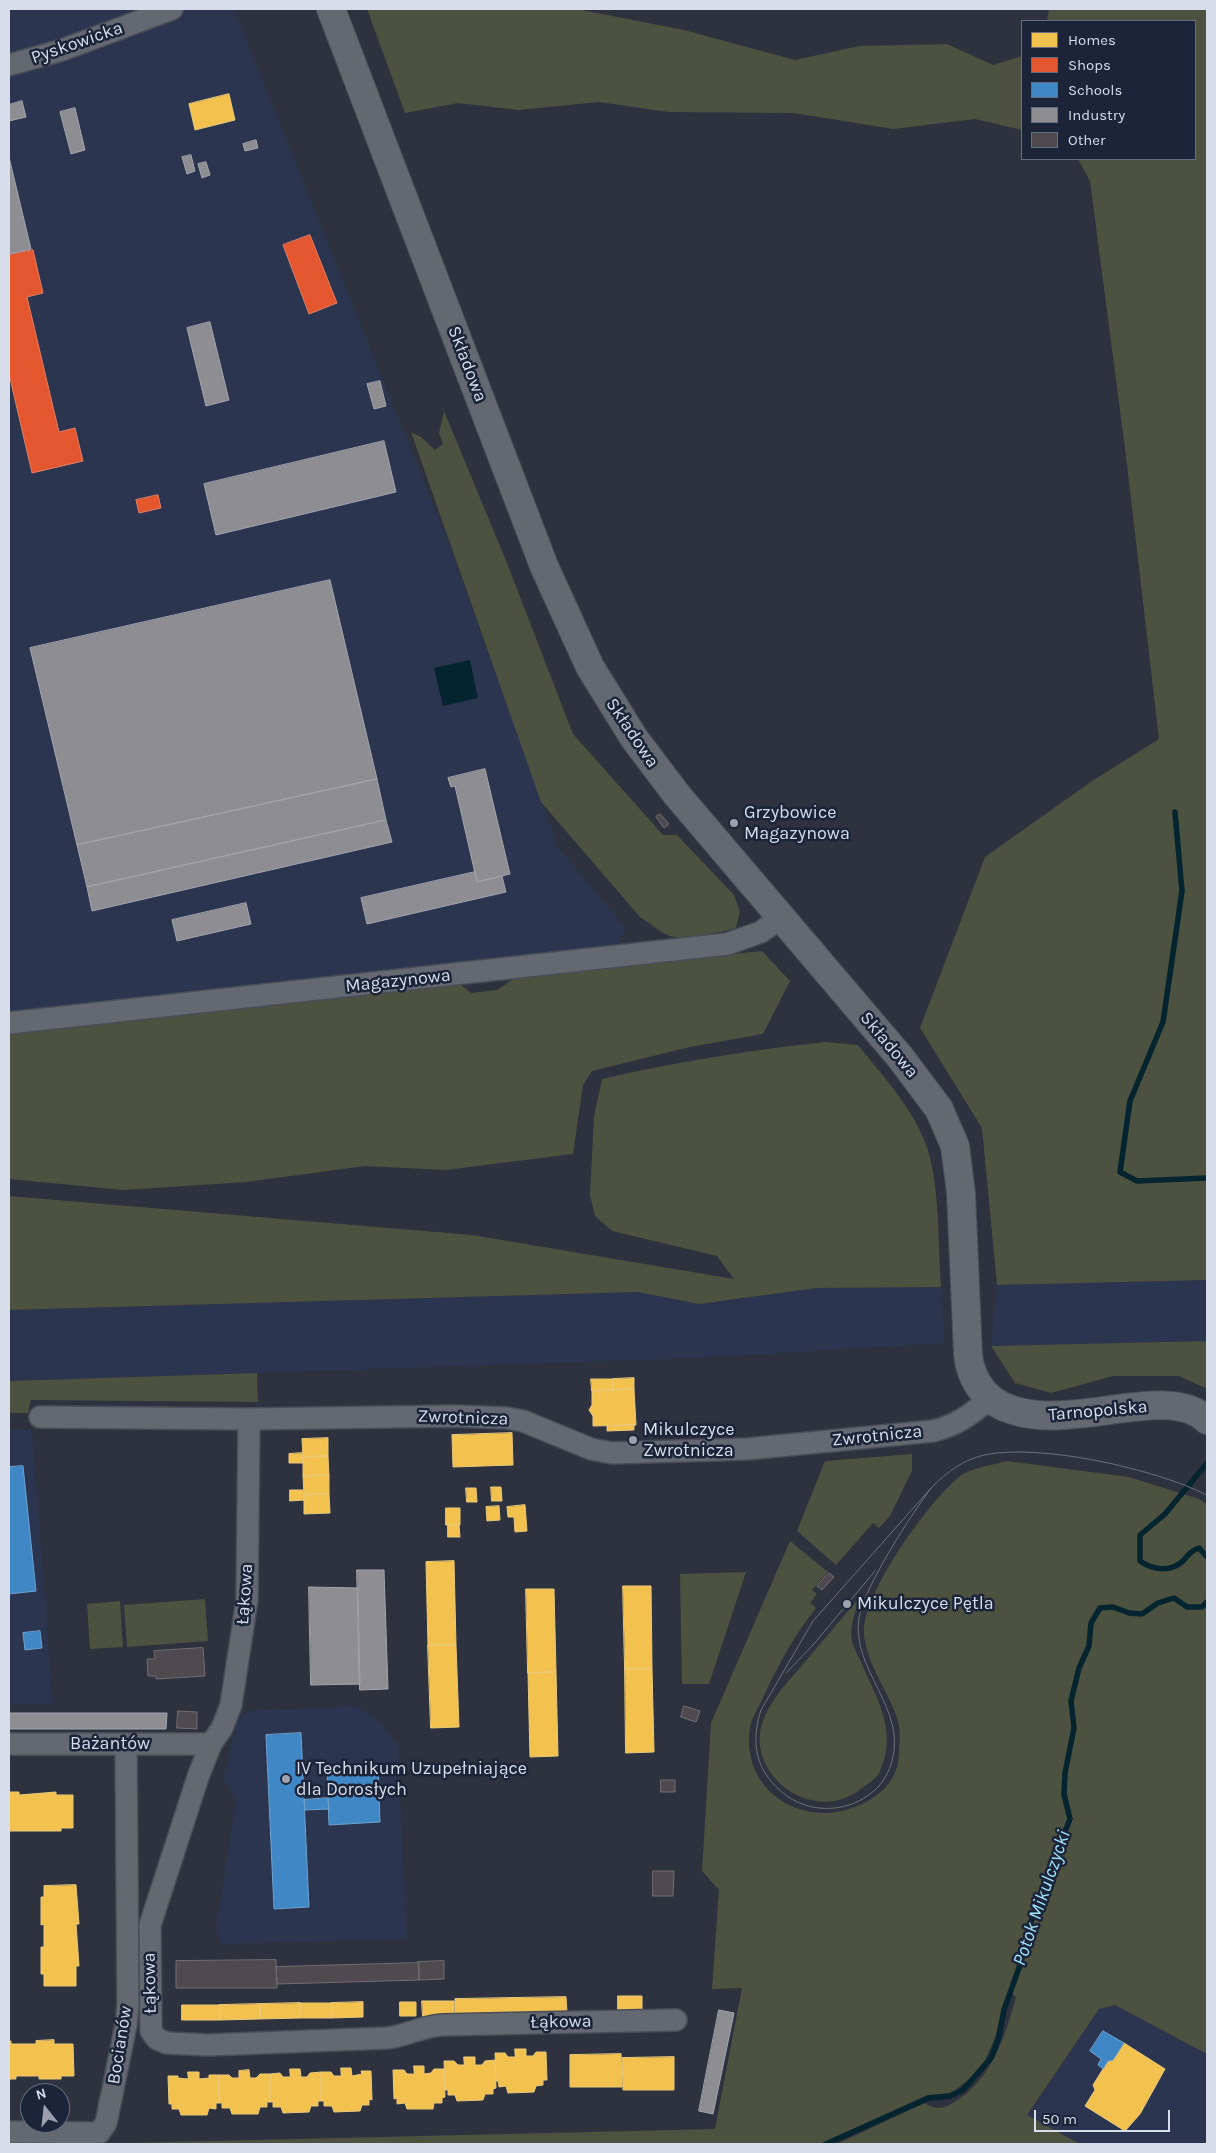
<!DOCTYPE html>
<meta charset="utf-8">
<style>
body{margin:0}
#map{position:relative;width:1216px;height:2153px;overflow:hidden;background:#2d323e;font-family:Karla,sans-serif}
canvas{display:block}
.frame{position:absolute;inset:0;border:10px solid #d7ddeb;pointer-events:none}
.legend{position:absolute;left:1021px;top:20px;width:175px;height:140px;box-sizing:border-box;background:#1c243a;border:1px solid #676e81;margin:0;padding:6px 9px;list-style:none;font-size:15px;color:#d7ddeb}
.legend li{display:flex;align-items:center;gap:10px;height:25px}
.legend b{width:25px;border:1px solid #676e81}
.north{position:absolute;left:20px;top:2083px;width:50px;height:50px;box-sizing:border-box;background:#1c243a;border:1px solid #676e81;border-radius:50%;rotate:344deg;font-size:14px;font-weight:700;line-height:20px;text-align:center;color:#d7ddeb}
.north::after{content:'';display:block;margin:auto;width:18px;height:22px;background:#9ca1ae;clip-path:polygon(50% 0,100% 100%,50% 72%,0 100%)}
.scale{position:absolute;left:1034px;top:2110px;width:136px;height:22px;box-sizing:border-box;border:2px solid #d7ddeb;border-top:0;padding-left:6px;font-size:15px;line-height:18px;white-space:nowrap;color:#d7ddeb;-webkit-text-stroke:4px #1c243a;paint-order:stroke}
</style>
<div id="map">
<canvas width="1216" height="2153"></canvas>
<div class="frame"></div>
<ul class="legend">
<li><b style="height:14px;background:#f2c14e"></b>Homes</li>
<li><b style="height:14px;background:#e4572e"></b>Shops</li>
<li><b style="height:14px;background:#3f88c5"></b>Schools</li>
<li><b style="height:14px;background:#8d8d92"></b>Industry</li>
<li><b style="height:14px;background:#4e4a4f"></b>Other</li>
</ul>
<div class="north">N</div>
<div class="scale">50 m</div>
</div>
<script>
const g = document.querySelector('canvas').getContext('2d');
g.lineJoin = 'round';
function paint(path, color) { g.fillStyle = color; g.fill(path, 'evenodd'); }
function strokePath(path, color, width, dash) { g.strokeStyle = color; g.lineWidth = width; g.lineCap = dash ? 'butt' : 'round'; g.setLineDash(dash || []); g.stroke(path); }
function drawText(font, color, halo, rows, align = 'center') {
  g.font = font + ' Karla,sans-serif'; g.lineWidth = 5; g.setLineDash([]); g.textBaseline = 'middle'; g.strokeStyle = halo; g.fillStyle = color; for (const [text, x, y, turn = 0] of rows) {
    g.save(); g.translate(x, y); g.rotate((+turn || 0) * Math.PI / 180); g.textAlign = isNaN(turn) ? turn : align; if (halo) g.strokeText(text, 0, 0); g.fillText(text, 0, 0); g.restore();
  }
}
paint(new Path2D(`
 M9,9H234L445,534L558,847L626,928L617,946L9,1016Z
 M1207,1280V1341L991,1346L997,1285Z
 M941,1287L944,1343L695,1358L9,1381V1310L638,1292L699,1304L817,1288Z
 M9,1430H32L53,1704H9Z
 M357,1706L381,1723L398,1745L407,1939L221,1944L216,1928L236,1801L223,1779L238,1717L250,1711Z
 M1115,2005L1207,2054V2144H1080L1027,2116L1099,2009Z`), '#2c354f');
paint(new Path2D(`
 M367,9H576L684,30L795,60L859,46L947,44L993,65L1022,56V130L975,119L893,129L794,113L669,112L599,102L519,110L458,103L405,113Z
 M1049,9H1207V1280L997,1285L982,1128L920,1028L985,857L1092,781L1159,739L1126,456L1090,181L1078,159H1195V21H1047Z
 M444,411L507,563L573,734L663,835H677L734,895L740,911L736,928C725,932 679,940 670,936C659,932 650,923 640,917L541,802L411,432L421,437L435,450L443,444L439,433Z
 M762,951L790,981L763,1034L690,1047L592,1071L583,1085L573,1154L446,1170L365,1166L246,1182L124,1190L9,1179V1033L460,984L471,993L497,990L516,977Z
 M825,1042L858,1045C882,1075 911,1106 925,1142C940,1178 938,1247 941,1287L817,1288L699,1304L638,1292L9,1310V1196L472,1235L734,1279L717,1256L612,1231L595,1216L590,1195L594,1116L602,1079C675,1062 750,1050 825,1042Z
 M1207,1341V1389L1179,1376H1113L1051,1393L1015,1383L991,1346Z
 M257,1373L258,1402L31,1400L28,1413H9V1381Z
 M912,1454V1471L890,1516L879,1528L873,1523L836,1565L797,1531L825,1461Z
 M1007,1461L1129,1477L1199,1499L1207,1504V2054L1115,2005L1099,2009L1027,2115L1080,2144H837L924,2103C928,2105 934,2108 938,2108C945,2108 951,2104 956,2101C992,2078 1005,2037 1016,1997L1008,1991L995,2038L980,2071L951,2093L927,2095L820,2144H9V2142L127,2143L715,2129L742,1988L712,1989L719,1890L702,1871L711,1723L790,1541L828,1572L812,1590L817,1594L810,1603L816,1608C793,1637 776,1669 761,1702C757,1710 752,1718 750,1727C739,1801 822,1838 878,1794C891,1785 899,1769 899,1752C900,1740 901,1727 896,1715C887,1689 864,1660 864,1631C864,1591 929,1501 960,1476C969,1469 995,1464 1007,1461Z
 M746,1572L709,1684H682L680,1574Z
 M860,1597C856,1611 849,1626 852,1641C854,1648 858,1656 861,1662C877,1700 899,1731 879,1773C876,1779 868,1784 862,1788C814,1828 741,1773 764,1718C773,1696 789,1681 804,1663C823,1641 841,1619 860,1597Z
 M205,1599L208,1641L127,1647L124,1605Z
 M120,1601L123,1647L90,1649L87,1604Z`), '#4d5140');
paint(new Path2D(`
 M470,660L478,698L443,706L434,668Z`), '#042530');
const homes = new Path2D(`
 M229,94L235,120L195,130L189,104Z
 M634,1378V1389L613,1390V1379Z
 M591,1379H613V1390L592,1391Z
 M634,1389L636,1425L593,1426V1416L589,1410L592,1405V1391Z
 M634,1425V1430L607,1431V1426Z
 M512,1433L513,1465L453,1467L452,1435Z
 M328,1438V1456L303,1457L302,1439Z
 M303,1453V1463H289V1454Z
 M328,1456L329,1475L303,1476V1457Z
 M329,1475V1494L304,1495L303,1476Z
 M491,1487H501L502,1501H492Z
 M466,1488H476L477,1502H467Z
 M290,1490H303L304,1500L290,1501Z
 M329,1494L330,1513L304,1514V1495Z
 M525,1505L527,1531L515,1532L514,1517H508L507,1507Z
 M499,1506L500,1520L487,1521L486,1507Z
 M446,1508H460V1525H446Z
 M448,1525H459L460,1537H448Z
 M454,1561L456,1645H428L426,1562Z
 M623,1586H651L652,1669H625Z
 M526,1589H554L556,1672L528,1673Z
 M428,1645H456L459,1727L431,1728Z
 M625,1669H652L654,1752L626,1753Z
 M556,1672L558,1756L530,1757L528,1673Z
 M9,1792H19V1795L56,1792V1795H73V1828H61V1831H9Z
 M76,1885L79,1924H76L79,1966H76V1986H44V1974H41V1947H44V1924L41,1925V1897H44V1886Z
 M618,1996H642V2011H618Z
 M566,1997L567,2012L455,2014V1999Z
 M422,2001H454V2016L423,2017Z
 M363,2002V2017L332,2018L331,2003Z
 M400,2002H416V2016H400Z
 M300,2003H331L332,2018H300Z
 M300,2003V2018L260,2019V2004Z
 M260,2004V2019L220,2020L219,2005Z
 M182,2005H219L220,2020H182Z
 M54,2040V2044H73L74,2076H61V2079H39V2076H16V2079H9V2041H11V2044H36V2041Z
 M1124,2043L1165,2069L1140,2114L1125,2131L1085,2106L1095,2090L1093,2085L1108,2061L1113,2060Z
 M515,2049H526V2056H533L536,2052H546L547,2080H543V2085L536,2086L534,2092L508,2093L506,2086L499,2087L498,2081H496L495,2053H505L508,2057H515Z
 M621,2054L622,2087H570V2055Z
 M464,2057H475V2065H482L485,2061L495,2060L496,2088L493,2089V2094H485L483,2100L457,2101L455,2095H448V2090H445L444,2061H454L458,2065H464Z
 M674,2057V2090H623L622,2058Z
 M414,2066H424V2074L431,2073L434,2069H444L445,2097L442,2098V2103H434L433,2109H407L405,2103L397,2104V2098L394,2099L393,2070H404L407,2074H414Z
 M341,2068H351L352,2076L362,2074L361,2071H371L372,2100L369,2099V2105H362L360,2111L334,2112L332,2106H324V2101H321V2072H331L334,2076H341Z
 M290,2069H300L301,2077H307L310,2073L321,2072V2101H318V2106H311L309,2112L283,2113L281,2107H273V2102H270V2074L280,2073L283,2077H290Z
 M249,2070L250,2078H256L260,2074H270V2102H267V2107H260L258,2114H232L230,2108H222V2103H219V2075H229L232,2078H239V2071Z
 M188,2072H199V2079L209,2078V2075H219V2103H216V2109L209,2108L207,2115H181L179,2109H172V2104H169L168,2076H178V2078L188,2079Z`);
paint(homes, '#f2c14e');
strokePath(homes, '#eac97d', 1);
const shops = new Path2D(`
 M310,235L337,303L309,314L283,245Z
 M33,250L43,293L27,297L59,432L75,428L83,461L32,473L9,374V255Z
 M158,495L161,508L139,513L136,500Z`);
paint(shops, '#e4572e');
strokePath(shops, '#e07f67', 1);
const schools = new Path2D(`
 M23,1466L36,1591L9,1594V1467Z
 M40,1631L42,1648L25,1650L23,1633Z
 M301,1733L309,1907L274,1909L266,1735Z
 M378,1766L380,1822L329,1825L327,1768Z
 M328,1798L329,1809L305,1810L304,1800Z
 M1103,2031L1124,2043L1113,2060L1108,2061L1103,2069L1098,2065L1101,2059L1090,2051Z`);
paint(schools, '#3f88c5');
strokePath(schools, '#6da2d0', 1);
const industry = new Path2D(`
 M22,101L26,117L9,121V105Z
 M75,108L85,150L71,154L60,112Z
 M256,140L258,148L245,151L243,144Z
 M191,155L195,171L187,174L182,157Z
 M9,157L31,249L9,254Z
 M206,162L210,175L202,178L198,164Z
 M210,322L229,400L206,406L187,328Z
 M380,381L386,406L374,409L367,384Z
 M384,441L396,492L216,535L204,484Z
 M330,580L377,779L77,845L30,648Z
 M485,769L510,874L477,882L455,786L451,787L448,778Z
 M377,779L386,820L87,887L77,845Z
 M386,820L392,842L92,911L87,887Z
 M475,872L477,882L502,876L506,892L367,924L361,898Z
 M246,903L251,924L177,941L172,920Z
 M357,1570H384L388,1689L360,1690Z
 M309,1587L358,1588L360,1684L311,1685Z
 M9,1713H167L166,1729H9Z
 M719,2010L734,2013L713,2114L699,2111Z`);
paint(industry, '#8d8d92');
strokePath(industry, '#a3a5ad', 1);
strokePath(new Path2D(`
 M1175,812L1182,891L1163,1022L1130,1101L1120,1172L1137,1181L1207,1178
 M1207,1463L1165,1514L1140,1535V1561C1153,1570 1171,1573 1184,1560C1189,1554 1191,1551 1199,1548L1207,1557
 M826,2144L929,2098L950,2096L963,2090L991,2058L998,2040L1004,2010L1020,1965L1035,1907L1070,1819L1064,1794L1065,1773L1074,1728L1071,1701L1079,1668L1089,1646L1091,1623L1100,1608L1113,1607L1129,1613L1142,1614L1158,1603L1174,1598L1187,1607H1202L1207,1602`), '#042530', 5.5);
const building = new Path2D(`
 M660,814L669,824L664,828L656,817Z
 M829,1573L834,1577L822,1590L817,1586Z
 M203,1648L205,1676L156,1679V1676H148L147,1659H155L154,1651Z
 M684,1706L700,1711L696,1722L681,1717Z
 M178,1711L197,1712V1729L177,1728Z
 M661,1780H675V1792H661Z
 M653,1871H674L673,1896H653Z
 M276,1960L277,1988H176V1961Z
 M444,1961V1979L419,1980L418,1962Z
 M419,1963V1980L277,1984L276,1967Z`);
paint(building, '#4e4a4f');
strokePath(building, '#736e73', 1);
const street = new Path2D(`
 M9,65L62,50L172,9
 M9,1023L727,944L761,932L780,918
 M40,1417L249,1419L455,1416L507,1418L523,1421L591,1449L612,1453L747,1449L933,1431C957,1425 971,1415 990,1398
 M249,1419L247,1600L231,1705L222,1728L211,1744L199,1774L150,1925L151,2031L157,2039L167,2043L208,2045L387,2038C406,2036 422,2026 442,2025L676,2020
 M9,1744H211
 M9,2132L99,2133L106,2123L126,2025L128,2004L126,1744`);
const secondary = new Path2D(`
 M331,9L544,566L590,667L634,738L677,795L900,1057L939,1109L955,1146L961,1193L968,1354C970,1374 978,1390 995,1402C1058,1441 1164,1379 1207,1420`);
strokePath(street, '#494d58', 24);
strokePath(secondary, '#494d58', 30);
strokePath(street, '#646871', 21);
strokePath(secondary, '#646871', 28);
strokePath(new Path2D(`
 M932,1487C912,1513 864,1587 859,1618C851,1670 907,1708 892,1761C889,1772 883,1783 875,1790C859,1804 840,1810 819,1808C800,1806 783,1796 771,1781C753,1760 753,1735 761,1710L813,1621L932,1487C947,1472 963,1460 984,1455C1041,1443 1155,1469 1207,1495
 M786,1673L813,1645L875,1571`), '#6d707a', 1);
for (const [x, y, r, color] of [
 [734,823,5,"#9ca1ae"],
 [633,1440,5,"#9ca1ae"],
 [847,1604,5,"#9ca1ae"],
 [286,1779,5,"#9ca1ae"]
]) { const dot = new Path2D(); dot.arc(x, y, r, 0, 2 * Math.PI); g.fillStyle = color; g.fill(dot); strokePath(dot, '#1c243a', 2); }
drawText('18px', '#d7ddeb', '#1c243a', [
 ["Pyskowicka",77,43,-19],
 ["Składowa",467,364,69],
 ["Składowa",632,733,56],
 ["Magazynowa",398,981,-6],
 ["Składowa",889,1045,50],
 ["Tarnopolska",1098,1411,-5],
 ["Zwrotnicza",463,1418,2],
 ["Zwrotnicza",877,1436,-6],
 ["Łąkowa",245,1594,-86],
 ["Bażantów",110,1744],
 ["Łąkowa",150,1983,-91],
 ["Łąkowa",561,2022,-1],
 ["Bocianów",120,2045,-81]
]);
drawText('18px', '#d7ddeb', '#1c243a', [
 ["Grzybowice",744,813],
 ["Magazynowa",744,834],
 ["Mikulczyce",643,1430],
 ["Zwrotnicza",643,1451],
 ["Mikulczyce Pętla",857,1604],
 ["IV Technikum Uzupełniające",296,1769],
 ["dla Dorosłych",296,1790]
], 'left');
drawText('italic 19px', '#9fe5fd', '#1c243a', [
 ["Potok Mikulczycki",1042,1898,-71]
]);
</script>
